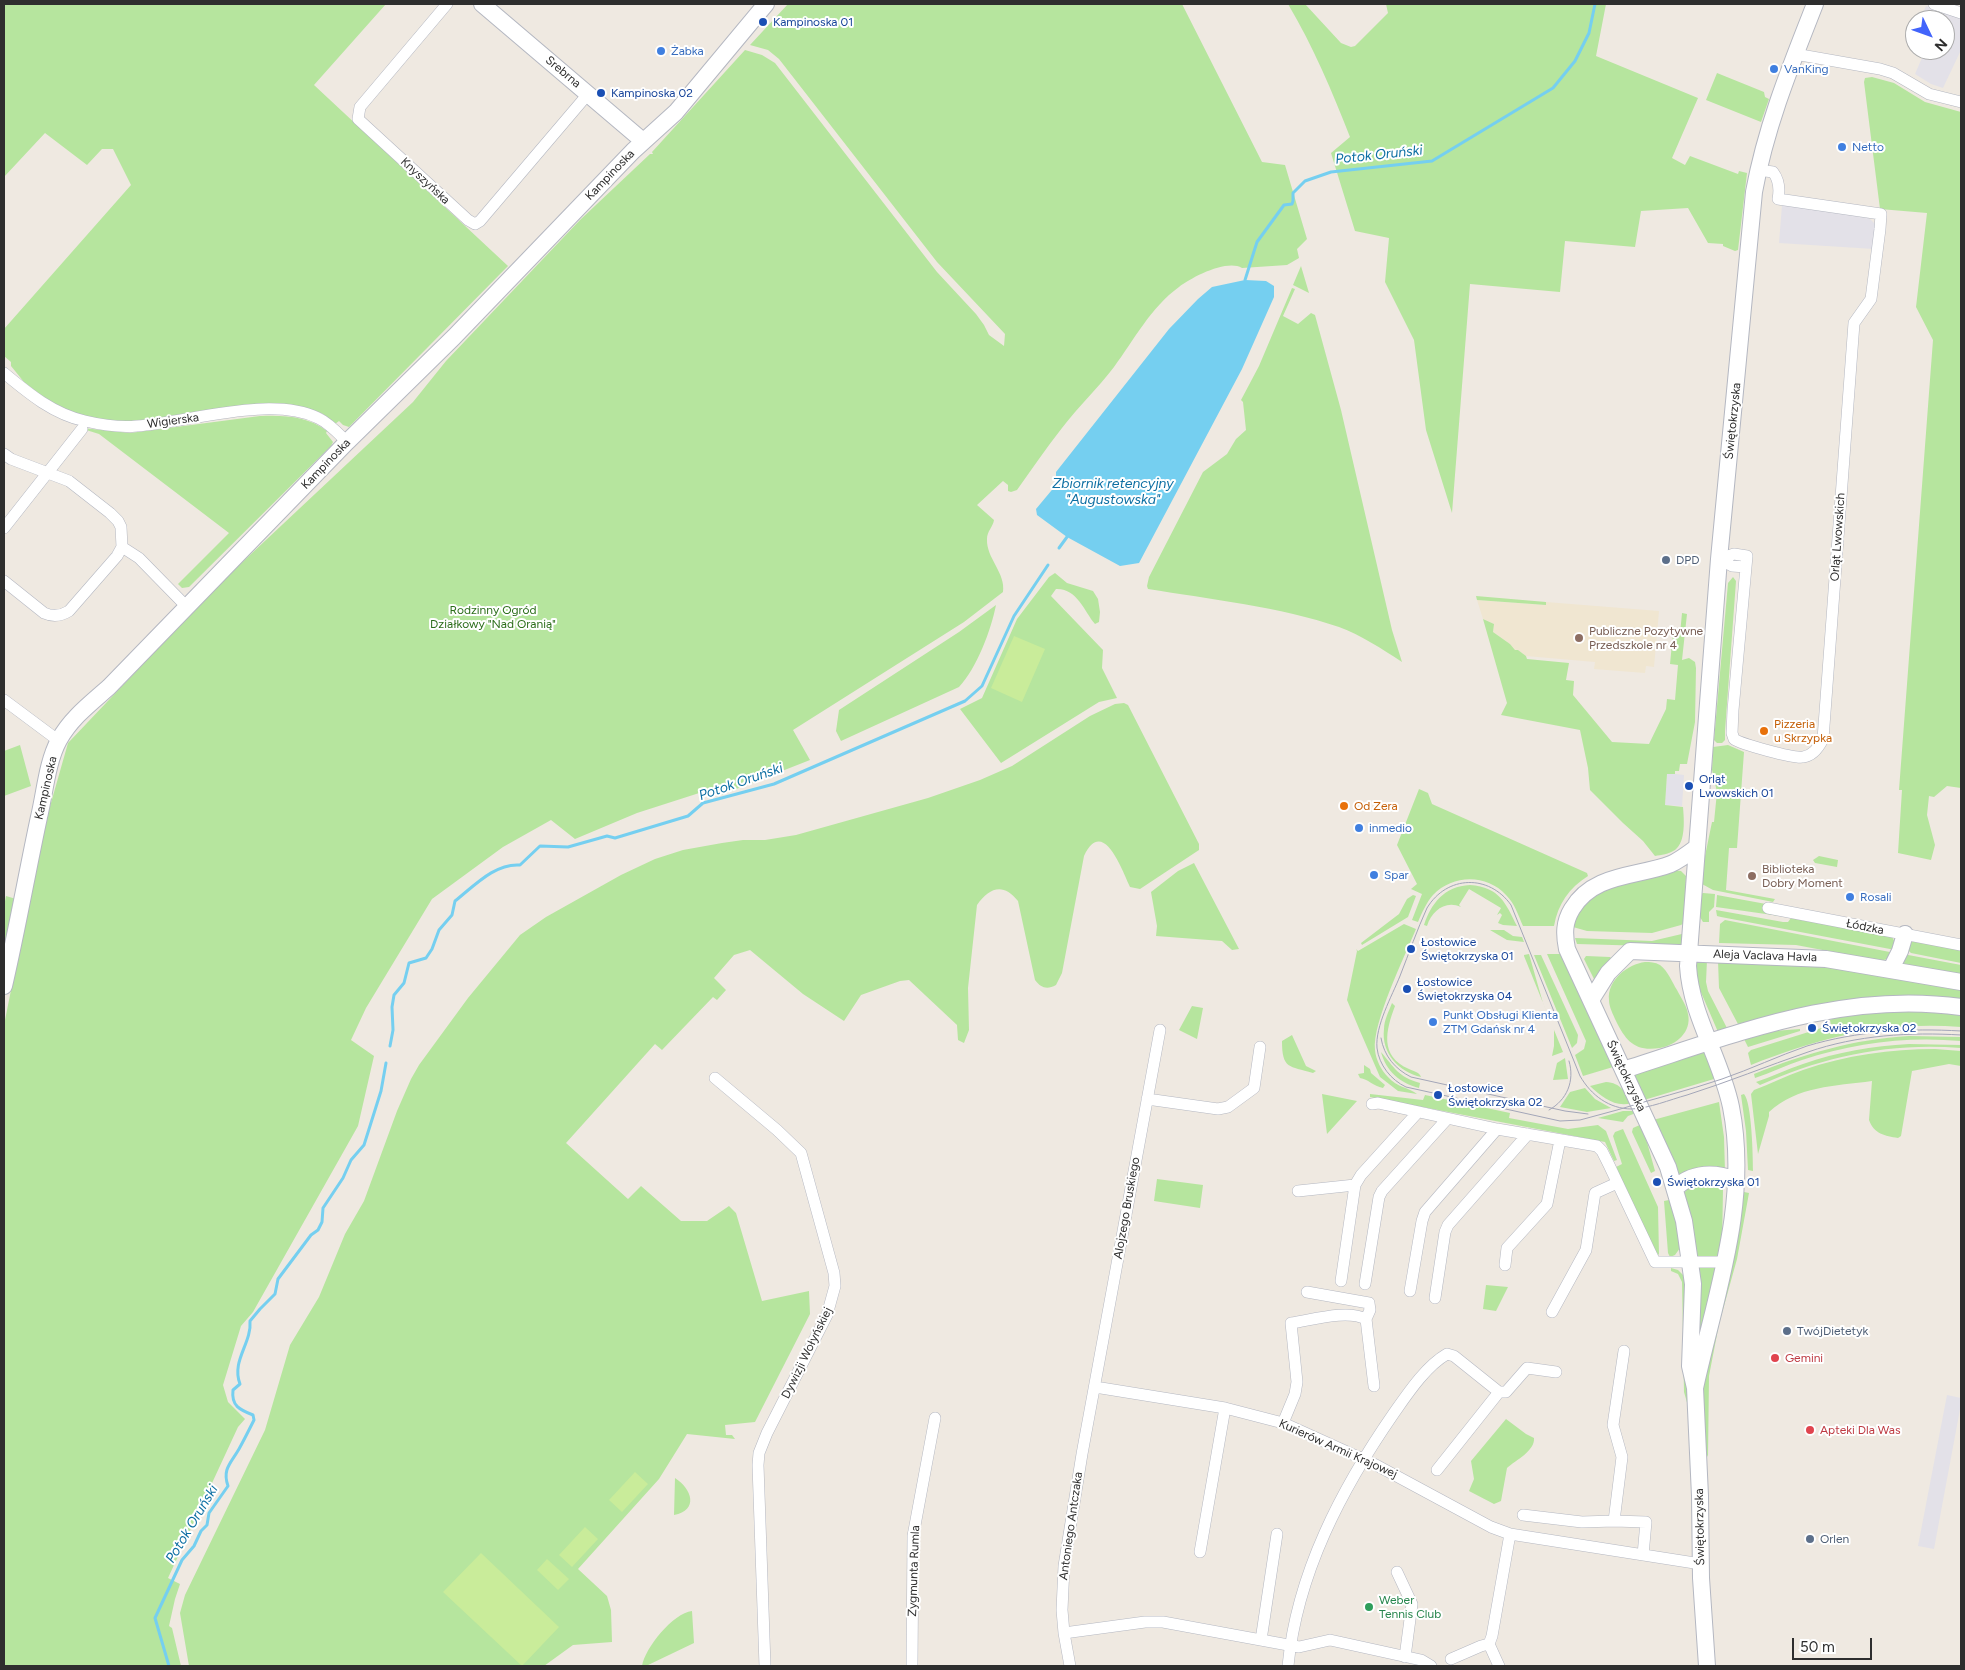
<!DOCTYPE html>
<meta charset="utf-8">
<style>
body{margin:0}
#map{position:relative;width:1965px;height:1670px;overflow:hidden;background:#efe9e1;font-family:Figtree,sans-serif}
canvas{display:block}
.frame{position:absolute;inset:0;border:5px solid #2e2e2e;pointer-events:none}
.north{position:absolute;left:1905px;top:10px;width:50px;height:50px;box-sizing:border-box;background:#fff;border:1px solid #ababab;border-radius:50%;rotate:132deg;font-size:14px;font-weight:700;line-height:20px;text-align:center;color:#2e2e2e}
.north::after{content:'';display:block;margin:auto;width:18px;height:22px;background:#4264fb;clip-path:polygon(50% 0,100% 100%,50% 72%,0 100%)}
.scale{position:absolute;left:1792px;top:1638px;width:80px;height:22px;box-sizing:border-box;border:2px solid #2e2e2e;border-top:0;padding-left:6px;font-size:15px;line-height:18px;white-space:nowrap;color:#2e2e2e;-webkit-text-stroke:4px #fff;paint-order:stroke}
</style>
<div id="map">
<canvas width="1965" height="1670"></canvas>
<div class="frame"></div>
<div class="north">N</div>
<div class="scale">50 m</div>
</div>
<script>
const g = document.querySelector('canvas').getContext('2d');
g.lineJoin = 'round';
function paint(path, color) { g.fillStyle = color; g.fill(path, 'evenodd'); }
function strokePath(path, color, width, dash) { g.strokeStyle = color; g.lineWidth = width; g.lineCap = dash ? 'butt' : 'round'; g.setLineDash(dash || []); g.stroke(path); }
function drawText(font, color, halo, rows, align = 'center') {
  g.font = font + ' Figtree,sans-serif'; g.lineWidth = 4; g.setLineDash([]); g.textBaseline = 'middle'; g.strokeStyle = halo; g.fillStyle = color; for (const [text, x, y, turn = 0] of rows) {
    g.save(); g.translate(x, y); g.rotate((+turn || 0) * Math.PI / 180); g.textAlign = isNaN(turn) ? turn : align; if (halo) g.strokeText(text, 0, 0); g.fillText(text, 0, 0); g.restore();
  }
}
paint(new Path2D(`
 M1926,6L1961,19V50L1943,88L1931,84L1915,74L1924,53L1917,50H1945V20H1920Z
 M1782,205L1869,218L1877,226L1874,249L1779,243Z
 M1667,773L1684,775L1682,806L1665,805Z
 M1947,1395L1961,1398V1404L1934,1549L1918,1546Z`), '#e3e1e8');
paint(new Path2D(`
 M1477,600L1546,605V602L1659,611L1654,667L1646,666L1645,673L1594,669L1595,662L1526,656L1518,650H1515L1510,644L1493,632L1494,624L1483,619Z`), '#f0e6d1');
paint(new Path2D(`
 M4,4H386L314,85L508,266L349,427L343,425L339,421L335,424L323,414L309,410L186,416L120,422L79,416L47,400L24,382L11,366V362L4,356V329L131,185L113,149H102L87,165L45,133L4,177Z
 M788,4H1182L1262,162L1285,165L1307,239L1297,249L1299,258L1287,265L1242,268C1227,259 1192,277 1179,287C1151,307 1134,340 1114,367C1098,388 1078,407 1062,428C1046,448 1032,469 1017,490L1011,492L1008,491V485L1003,481L977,505L994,520C993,527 987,531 987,539C986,558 1006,573 1003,592L964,622L793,730L810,760L721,795V786L637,813L575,839L551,820L503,847L432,899L366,1008L351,1040L374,1056L358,1126L253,1312L241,1326L223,1385L228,1402L245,1419L238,1427L168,1578L180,1584L175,1599L169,1626L172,1628L181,1666H4V1025L43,831L68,743L218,585L413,402L446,361L580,220L650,154H653L652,152L745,50L762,55L775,63L937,272L976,314L984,325L989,335L1004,346L1005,334L937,262L779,59L768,50L750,45Z
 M1288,4H1305L1341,43L1351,47L1355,46L1388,13L1386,4H1606L1596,56L1698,98L1672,158L1685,165L1690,156L1738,174L1739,171L1747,173L1738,250L1735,251L1723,246V244L1708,243L1688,208L1641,211L1635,247L1565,241L1560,292L1470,284L1452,513L1426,430L1414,340L1385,282L1389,238L1355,231L1331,153L1350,137C1332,91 1313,46 1288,4Z
 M1717,73L1764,92L1765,97L1769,99L1761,122L1706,100Z
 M1872,77L1894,83L1925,102L1961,112V788L1947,786L1934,797L1929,796L1927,815L1935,845L1931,860L1898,853L1902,790H1899L1933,340L1916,307L1927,213L1880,209L1864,82L1865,78Z
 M1301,266L1309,293L1293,285Z
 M1292,288L1295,289L1283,316L1298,324L1311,313L1315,315L1341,410L1392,630L1402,662C1382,649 1361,635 1339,627C1281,607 1209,599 1148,589L1147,586L1149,577L1203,472L1227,454L1236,439L1246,430L1243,402L1241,400L1259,366Z
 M260,416C285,415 307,416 327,431L326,433L333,442L331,446L189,587L182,588L178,584L229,533L99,434L83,429V428L130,433Z
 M1055,573L1067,583L1093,591L1098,599L1100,612L1099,622L1095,624C1084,611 1077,588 1056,589L1051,596L1103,650L1102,668L1117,698L1099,702L1001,763L960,709L982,698L1017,619L1049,577Z
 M1733,577L1736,581L1725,731V740L1722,743H1717L1714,740L1728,583Z
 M1476,596L1546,602V605L1477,600Z
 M996,605C991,630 977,668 959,687L841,741L836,731L839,710L959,632Z
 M1682,613L1687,614L1682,660L1689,658L1695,662L1696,668L1695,722L1687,764H1680L1679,771H1675V774H1667L1665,805L1683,807C1684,819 1686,842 1675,850C1669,854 1661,855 1655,856L1643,841L1623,823L1590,790L1588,768L1580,730L1501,715L1507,703L1483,619L1494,624L1493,632L1510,644L1515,650H1518L1526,656L1527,659L1569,663L1566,680L1574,681L1573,695L1612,742L1649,744L1666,709L1667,699L1675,700L1678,665L1670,664L1673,633L1680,634Z
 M1124,703L1128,705L1199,844V850L1140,889L1130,887C1122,870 1103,816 1084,856L1062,973L1056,985C1047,990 1041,988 1035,980L1018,901C1003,882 989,888 977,905L968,988L969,1030L964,1043L958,1040L957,1025L909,980L900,981L861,995L844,1021L803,994L750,950L734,955L714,978L726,990L717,1000L713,997L662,1050L655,1044L566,1143L628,1199L641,1186L681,1221H707L729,1206L736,1213L762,1301L809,1291L810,1314L755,1422L725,1425L726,1435H732L735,1439L687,1434L659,1479L578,1569L607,1596L611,1610L612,1642L573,1645L544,1666H189L180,1613L185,1595L265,1430L290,1345L319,1297L345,1234L364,1201L397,1111L411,1079L419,1065L468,998L520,935L546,917L621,875L655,859L683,850L722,843L743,840H765L796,835L928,798L980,780L1012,766L1090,716L1115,704Z
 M20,745L31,786L4,796V751Z
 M1728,745L1744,752L1737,848H1729L1726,890L1775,899L1773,902L1713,890L1702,884L1705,856L1712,822H1714L1717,792L1712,770L1713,747Z
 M1419,789L1428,793L1432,804L1587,873L1588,876C1569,888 1558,904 1554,926H1523C1518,915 1515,904 1506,895C1487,874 1453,874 1433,895C1426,903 1422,913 1418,922L1412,920L1422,894L1411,889L1417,884L1397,845Z
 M1819,856L1838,860L1837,867L1815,863L1813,860Z
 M1194,863L1239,949L1232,950L1222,941L1156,936L1157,926L1151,892L1178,871Z
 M1671,870L1681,871L1686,876L1684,923L1681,925L1652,933L1587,931L1573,927C1580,884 1638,878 1671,870Z
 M1470,885C1500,887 1506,904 1517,926L1503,925L1498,923L1502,915L1500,913L1497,915L1501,908L1469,889L1459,905L1461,907C1445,900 1432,911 1427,926L1424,925C1431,904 1444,886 1470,885Z
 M1703,893L1715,894L1714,907L1709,912V922H1703L1700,917L1701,894Z
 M1413,895L1416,896L1408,917L1362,945L1361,943L1399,914L1407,899Z
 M1717,895L1766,904L1787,917L1716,907Z
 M6,896L16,899L4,955V906Z
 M1716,910L1783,922H1788L1791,918L1892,937L1896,944L1893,949H1890L1721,917L1717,916Z
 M1725,920L1895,953L1890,958L1881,961L1796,945L1719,943L1720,924Z
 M1404,924L1416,929C1405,956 1372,1023 1375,1050C1376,1060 1381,1070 1388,1077C1396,1087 1410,1088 1417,1094L1398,1091L1380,1077L1360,1031L1347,1000L1357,951L1356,949L1358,951Z
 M1490,930H1504L1513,936L1522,937L1524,942L1507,940Z
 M1686,933L1684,947L1577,944L1575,938L1652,941Z
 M1914,941L1961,949V963L1911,953L1908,950L1909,943Z
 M1529,954L1543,1003L1563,1052L1552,1056L1554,1046V1030L1524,956V955Z
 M1547,954H1563L1613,1067L1583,1076L1575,1055L1584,1049L1586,1041Z
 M1903,954L1961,965V976L1899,964Z
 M1534,955H1541L1578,1035L1577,1043L1572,1048Z
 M1586,956L1610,957L1611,958L1594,979L1584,959Z
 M1693,959L1707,960L1706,982L1708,991L1728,1030L1718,1032L1697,983Z
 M1718,961L1816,964L1961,988V1001L1739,1026L1719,988Z
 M1645,962C1650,962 1655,962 1660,965C1668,971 1672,982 1677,990C1681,998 1687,1006 1688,1014C1692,1032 1676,1045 1660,1048C1635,1052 1626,1041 1616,1021C1613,1014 1609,1007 1609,1000C1607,980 1628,964 1645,962Z
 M1392,1003L1395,1006C1386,1030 1379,1056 1409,1069C1415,1072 1419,1072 1421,1077C1399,1072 1381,1053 1384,1029C1384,1020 1389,1011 1392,1003Z
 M1192,1006L1203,1008L1197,1039L1179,1030Z
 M1877,1010L1961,1013V1027C1886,1021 1821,1037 1751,1065L1748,1053L1751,1050L1831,1025L1830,1020L1844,1014Z
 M1800,1029V1031L1748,1047L1744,1039L1761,1032Z
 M1292,1035L1306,1066L1316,1071L1313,1073C1289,1066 1282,1069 1282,1041Z
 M1909,1036L1961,1037V1041C1907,1036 1853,1043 1802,1060C1786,1065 1771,1073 1755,1078L1754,1074C1804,1054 1854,1039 1909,1036Z
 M1909,1044L1961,1045V1048C1891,1042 1824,1056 1760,1085L1756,1082C1772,1077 1787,1069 1803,1064C1837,1052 1873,1046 1909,1044Z
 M1935,1049L1961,1051V1066L1949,1064L1912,1071L1901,1136L1898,1138C1885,1136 1874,1134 1869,1120L1872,1081C1835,1086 1797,1086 1769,1112V1116L1758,1154L1751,1094L1754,1090C1770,1084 1786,1076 1803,1070C1846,1055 1891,1049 1935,1049Z
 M1706,1051L1714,1079L1644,1100L1632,1074Z
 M1381,1052C1394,1067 1398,1077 1420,1083L1419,1088C1400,1083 1386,1071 1381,1052Z
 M1565,1058L1568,1079L1553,1080L1557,1063Z
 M1364,1065L1370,1069L1371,1073L1385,1085L1383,1088C1373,1086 1368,1079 1360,1078L1358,1074L1364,1073Z
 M1606,1082C1621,1083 1625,1092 1632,1103C1615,1108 1602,1097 1590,1086Z
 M1585,1088L1595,1099L1611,1108L1587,1112L1560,1107L1570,1092Z
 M1322,1094L1357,1101L1327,1134Z
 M1370,1094L1423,1100L1425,1095L1510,1113L1509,1118L1568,1129L1598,1125L1606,1131L1617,1160L1614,1161L1605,1142L1370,1097Z
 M1744,1094C1752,1103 1753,1158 1753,1171L1748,1170L1746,1131L1741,1095Z
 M1719,1102L1724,1137L1725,1172L1679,1178L1653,1120Z
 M1623,1111H1635L1636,1113L1628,1116L1623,1122L1598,1118Z
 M1642,1124L1655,1171L1651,1173L1632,1132L1633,1128Z
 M1623,1129L1658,1207L1659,1255L1653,1249L1616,1167L1622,1164L1613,1136L1615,1132Z
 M1157,1179L1203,1185L1200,1208L1154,1201Z
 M1692,1183H1718L1723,1189L1722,1246L1720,1254L1715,1257L1696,1258L1684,1193Z
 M1744,1192L1749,1193L1737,1259L1719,1324L1709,1376L1708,1457L1706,1453L1703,1386Z
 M1669,1200L1676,1213L1680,1248L1675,1255L1670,1257L1668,1253L1664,1201Z
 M1717,1266L1693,1362L1696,1267Z
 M1671,1268L1678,1270L1686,1278L1688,1406L1684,1392L1682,1282L1678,1274L1671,1271Z
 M1486,1285L1508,1287L1496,1311L1483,1309Z
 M1506,1419L1526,1434L1534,1438C1535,1451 1516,1460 1507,1468L1501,1501L1494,1504L1469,1491L1474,1479L1471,1461Z
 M675,1478C692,1489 699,1510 674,1515Z
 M692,1611L694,1643L646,1666H642C645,1648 673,1613 692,1611Z`), '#b6e59e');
paint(new Path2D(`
 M1014,636L1045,649L1022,702L991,688Z
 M635,1472L648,1484L622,1512L609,1500Z
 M585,1527L598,1539L572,1567L559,1555Z
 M481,1553L559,1627L522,1666L443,1592Z
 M547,1559L569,1579L558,1590L537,1570Z`), '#c9ec9a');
paint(new Path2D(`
 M1245,280L1266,281L1274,286V297L1242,369L1139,563L1120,566L1067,537L1037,515L1036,509L1056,485V472L1169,329L1198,299L1212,287Z`), '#75cff0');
strokePath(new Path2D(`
 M1245,280L1257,242L1284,205L1292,204L1293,201V193L1305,181L1331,172L1432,161L1553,88L1575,61L1589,33L1595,4
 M1059,548L1067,537
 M390,1046L393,1030L392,1007L394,995L404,983L409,963L426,958L432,949L439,930L452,915L455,901C474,886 495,863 520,865L540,846L568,847L607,836L615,838L688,816L703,803L774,784L965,701L982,686L1014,616L1048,565
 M169,1666L155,1618L182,1560L194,1546L201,1531L207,1525L209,1513L228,1486C222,1469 231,1463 239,1449C244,1440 249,1430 254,1420L253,1415C240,1410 231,1406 233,1390L240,1384C231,1361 252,1343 250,1321L260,1309L275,1294L278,1279L311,1235L318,1230L322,1222L323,1208L343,1178L351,1160L364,1145L381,1091L386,1063`), '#75cff0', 3);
const street = new Path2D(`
 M447,4L360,107L358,119L468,220L475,224L480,221L588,94
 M1934,4L1961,13
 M1795,54L1880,69L1893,73L1929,94L1961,102
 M4,373C28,393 53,414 85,421C102,425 120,428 137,426C189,422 271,395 318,418C329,423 338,433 347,442
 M4,454L11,459L69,481L110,513L118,521L121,527L122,547L117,556L69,611C61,616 53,617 44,613L4,581
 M4,528L82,429
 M122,547L139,558L186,606
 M1719,559L1734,554L1747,556L1733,710L1732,733L1734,739C1741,744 1794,759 1803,757C1812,756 1819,747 1823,739L1854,323L1871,299L1880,229L1881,214L1778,199C1780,189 1779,180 1773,172L1758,170
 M1719,559L1732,566L1746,567
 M4,700L59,741
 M1768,908L1961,945
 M715,1078L777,1130L801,1153L834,1273L835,1286L827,1315L767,1433L759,1453L758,1465L765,1666
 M1147,1099L1218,1109L1228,1107L1254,1088L1260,1047
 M1372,1104L1378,1103L1497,1129L1597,1146L1602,1151L1609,1165L1655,1262H1725
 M1298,1191L1355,1185
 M1505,1265L1507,1248L1547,1204L1560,1140
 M1341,1281L1355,1185L1361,1175L1418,1112
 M1365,1284L1379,1197L1382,1191L1447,1119
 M1410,1291L1422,1221L1425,1212L1497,1129
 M1307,1292L1369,1303L1370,1310L1366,1319L1374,1386
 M1435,1298L1445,1232L1448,1225L1528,1134
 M1552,1312L1586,1250L1595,1193L1617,1183
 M1624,1351L1613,1425L1622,1457L1614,1521L1646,1522L1643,1555
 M1095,1387L1225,1408L1283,1423L1376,1465L1491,1527L1510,1534L1701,1564
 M1283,1423L1295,1394L1297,1382L1291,1323C1312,1320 1347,1309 1366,1319
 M1437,1470L1499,1392H1506L1527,1368L1556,1372
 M1523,1515L1582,1522L1614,1521
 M1200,1552L1225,1408
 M1397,1572L1412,1604L1405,1657
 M1064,1633L1145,1622H1163L1299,1647L1330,1640L1421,1660L1431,1666
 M1261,1640L1277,1534
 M1451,1659L1481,1646L1489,1644
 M912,1666L913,1536L935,1418
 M1070,1666L1064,1633L1062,1610L1064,1566L1082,1454L1160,1030
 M1288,1666C1297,1573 1342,1488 1394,1413C1408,1393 1426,1366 1447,1354L1454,1356L1499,1392
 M1499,1666L1489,1644L1492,1636L1510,1534`);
const secondary = new Path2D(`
 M482,4L643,141
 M1697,847C1689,853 1680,860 1671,864C1637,877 1593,873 1572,909C1564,922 1564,934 1567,949L1668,1167L1684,1221L1693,1284L1690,1366L1695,1388L1700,1496L1701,1578L1707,1666
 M1891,969L1900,951L1905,934
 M4,986C17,930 27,873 39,817C45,792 47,762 59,740C71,718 91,703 109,687L347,442L454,337L633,151L676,112L766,4
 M1591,1000L1608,973L1630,951L1826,959L1961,982
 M1623,1070C1734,1035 1842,990 1961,1007
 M1675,1188C1693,1172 1715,1172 1736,1180
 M1695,1388C1715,1296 1750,1203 1731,1107C1721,1058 1691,1016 1688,966L1719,559L1754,192C1766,126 1791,65 1815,4`);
strokePath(street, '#b4b7c1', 12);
strokePath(secondary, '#b4b7c1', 18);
strokePath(street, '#fff', 11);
strokePath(secondary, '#fff', 16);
strokePath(new Path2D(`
 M1961,1031C1909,1028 1857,1031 1807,1046C1778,1056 1751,1069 1722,1079C1687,1091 1652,1099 1617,1110L1580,1120L1560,1121L1406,1087C1391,1080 1379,1065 1377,1048C1375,1026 1392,996 1400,976C1409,953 1417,930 1427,908C1447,875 1489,874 1511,905L1580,1076C1591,1095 1609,1109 1632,1109C1650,1108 1669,1100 1687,1095C1728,1082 1767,1066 1808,1052C1857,1035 1910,1032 1961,1035
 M1381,1038C1384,1056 1395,1069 1411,1077L1565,1111L1588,1114
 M1549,1110C1567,1100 1575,1081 1569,1061`), '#a3a6b8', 1);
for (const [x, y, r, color] of [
 [763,22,5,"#1a4fb4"],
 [661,51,5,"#3f7fe0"],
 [1774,69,5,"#3f7fe0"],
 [601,93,5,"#1a4fb4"],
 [1842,147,5,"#3f7fe0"],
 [1666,560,5,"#5c6f8a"],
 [1579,638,5,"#8d6e63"],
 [1764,731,5,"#e8710a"],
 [1689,786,5,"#1a4fb4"],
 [1344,806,5,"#e8710a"],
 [1359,828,5,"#3f7fe0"],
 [1374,875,5,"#3f7fe0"],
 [1752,876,5,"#8d6e63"],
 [1850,897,5,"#3f7fe0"],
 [1411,949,5,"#1a4fb4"],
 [1407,989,5,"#1a4fb4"],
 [1433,1022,5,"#3f7fe0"],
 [1812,1028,5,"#1a4fb4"],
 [1438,1095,5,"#1a4fb4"],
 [1657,1182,5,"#1a4fb4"],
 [1787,1331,5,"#5c6f8a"],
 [1775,1358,5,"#e0444e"],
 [1810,1430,5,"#e0444e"],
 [1810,1539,5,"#5c6f8a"],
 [1369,1607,5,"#2e9e5b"]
]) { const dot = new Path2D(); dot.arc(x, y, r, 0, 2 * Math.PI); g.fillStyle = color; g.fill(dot); strokePath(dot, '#fff', 2); }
drawText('12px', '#164399', '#fff', [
 ["Kampinoska 01",773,22],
 ["Kampinoska 02",611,93],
 ["Orląt",1699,779],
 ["Lwowskich 01",1699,793],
 ["Łostowice",1421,942],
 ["Świętokrzyska 01",1421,956],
 ["Łostowice",1417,982],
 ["Świętokrzyska 04",1417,996],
 ["Świętokrzyska 02",1822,1028],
 ["Łostowice",1448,1088],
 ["Świętokrzyska 02",1448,1102],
 ["Świętokrzyska 01",1667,1182]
], 'left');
drawText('12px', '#366cbe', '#fff', [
 ["Żabka",671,51],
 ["VanKing",1784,69],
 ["Netto",1852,147],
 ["inmedio",1369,828],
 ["Spar",1384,875],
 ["Rosali",1860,897],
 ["Punkt Obsługi Klienta",1443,1015],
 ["ZTM Gdańsk nr 4",1443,1029]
], 'left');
drawText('12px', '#2e2e2e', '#fff', [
 ["Srebrna",563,72,40],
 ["Kampinoska",610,175,-46],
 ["Knyszyńska",425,181,43],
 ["Wigierska",173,421,-8],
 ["Świętokrzyska",1733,421,-84],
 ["Kampinoska",326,464,-46],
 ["Orląt Lwowskich",1838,537,-86],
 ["Kampinoska",46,788,-77],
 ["Łódzka",1865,927,11],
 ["Aleja Vaclava Havla",1765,956,2],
 ["Świętokrzyska",1626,1076,65],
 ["Alojzego Bruskiego",1127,1208,-80],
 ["Dywizji Wołyńskiej",807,1353,-64],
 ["Kurierów Armii Krajowej",1338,1449,24],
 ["Antoniego Antczaka",1071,1526,-82],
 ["Świętokrzyska",1700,1527,-91],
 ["Zygmunta Rumla",914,1571,-88]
]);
drawText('12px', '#4e5e75', '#fff', [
 ["DPD",1676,560],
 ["TwójDietetyk",1797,1331],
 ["Orlen",1820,1539]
], 'left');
drawText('12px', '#2c6e1b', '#fff', [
 ["Rodzinny Ogród",493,610],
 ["Działkowy \"Nad Oranią\"",493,624]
]);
drawText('12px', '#785e54', '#fff', [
 ["Publiczne Pozytywne",1589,631],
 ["Przedszkole nr 4",1589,645],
 ["Biblioteka",1762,869],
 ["Dobry Moment",1762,883]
], 'left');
drawText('12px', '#c56008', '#fff', [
 ["Pizzeria",1774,724],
 ["u Skrzypka",1774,738],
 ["Od Zera",1354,806]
], 'left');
drawText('12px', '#be3a42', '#fff', [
 ["Gemini",1785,1358],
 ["Apteki Dla Was",1820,1430]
], 'left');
drawText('12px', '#27864d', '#fff', [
 ["Weber",1379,1600],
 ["Tennis Club",1379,1614]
], 'left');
drawText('italic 14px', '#0d6fa3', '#fff', [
 ["Potok Oruński",1379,155,-6],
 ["Zbiornik retencyjny",1113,484],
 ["\"Augustowska\"",1113,500],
 ["Potok Oruński",741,782,-19],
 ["Potok Oruński",192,1524,-59]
]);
</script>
